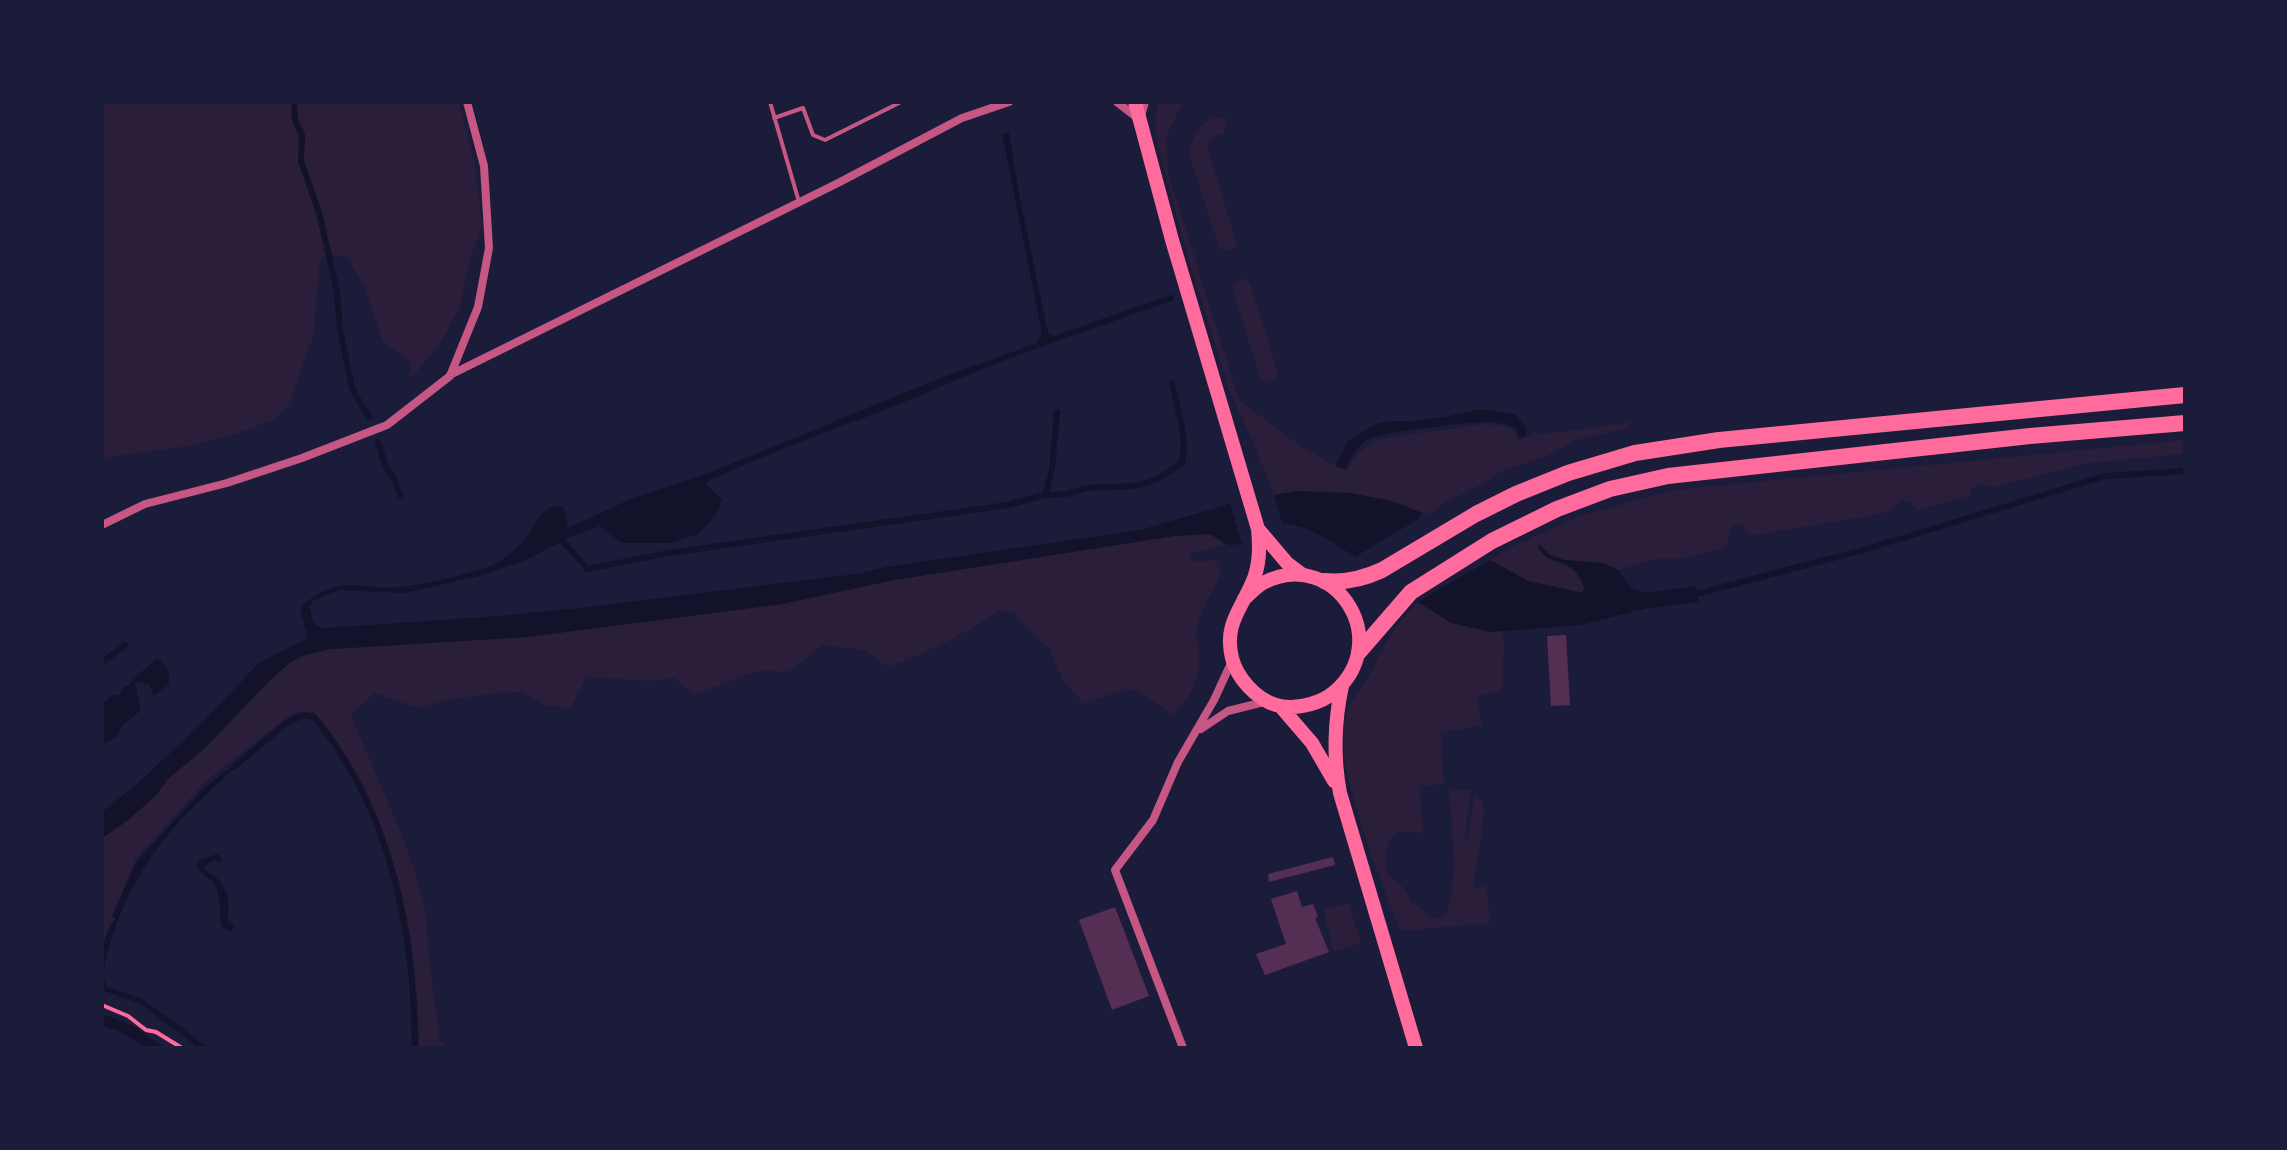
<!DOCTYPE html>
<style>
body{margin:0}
#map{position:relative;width:2287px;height:1150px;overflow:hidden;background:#1b1b3a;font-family:Ubuntu,sans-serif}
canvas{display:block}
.frame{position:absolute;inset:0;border:104px solid #1b1b3a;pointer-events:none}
</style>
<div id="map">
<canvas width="2287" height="1150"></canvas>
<div class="frame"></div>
</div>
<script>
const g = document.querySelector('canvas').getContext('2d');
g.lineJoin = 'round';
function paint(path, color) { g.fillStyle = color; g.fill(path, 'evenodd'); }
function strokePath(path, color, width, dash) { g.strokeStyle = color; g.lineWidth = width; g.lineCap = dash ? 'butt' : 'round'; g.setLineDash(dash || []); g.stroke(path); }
paint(new Path2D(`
 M102,102H459L475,164L482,226L470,259L460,307L439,346L410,379L411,363L383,341L365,289L346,255L320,258L314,334L289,404L275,419L233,435L190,446L102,458Z
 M1158,102H1183L1166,137L1168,172L1239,400L1299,445L1336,466L1348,470L1354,458L1372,442L1389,437L1485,424L1505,426L1514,431L1518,441L1532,434L1533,430L1537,435L1634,422L1627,428L1576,440L1547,456L1502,471L1483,484L1444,503L1433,512L1425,514L1392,501L1297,491L1274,495L1255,446L1231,395L1189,261L1156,139L1155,118Z
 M1226,117L1224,135L1217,134L1210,141L1208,148L1237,244L1235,246V249L1222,250L1219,248L1188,151L1197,131L1204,123L1213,118Z
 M1243,278L1250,283L1278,373C1275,379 1272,381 1265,382L1260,378L1233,289V283Z
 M2185,440V454L2089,463L1994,487L1980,484L1971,488L1972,495L1918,510L1909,501H1900L1891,511L1879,514L1750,536L1742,525L1735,524L1730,531L1726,547L1686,558L1657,559L1618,570C1590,555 1565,571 1541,545L1549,560C1568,564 1576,570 1585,587L1583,593L1528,581L1490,560L1511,547L1580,516L1673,490Z
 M1210,534L1227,545L1189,554L1191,560L1200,562L1214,559L1222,574C1212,591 1203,608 1197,627C1195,635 1199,644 1199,652C1201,678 1191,698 1172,715L1148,697L1127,688L1084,704L1063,681L1049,648L1029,631L1014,612L998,611C963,635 927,653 888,667L864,650L823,645L788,672L760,670L693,695L674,678L649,681L587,677L570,709L545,705L522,692L498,693L447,700L418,708L375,693L351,715L404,840L417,878L426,913L430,968L440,1040L448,1048H419C419,929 391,805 314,712H298L287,717L211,777L197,791L136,859L112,916L116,918L109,925L102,946V838L127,821L155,796L169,778L205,748L270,680L291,662L305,655L331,649L527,637L782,604L894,580L1174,536Z
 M1418,602C1436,615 1480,632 1502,631L1504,639L1502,691L1477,696L1482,725L1441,733L1444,784L1420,786L1423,834C1390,824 1382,843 1386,872L1404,888L1412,903L1423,909L1429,918L1445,916C1460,882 1451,828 1449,791L1471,789L1464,840H1468L1474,795L1481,798L1485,810L1473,887H1487L1490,923L1400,931C1383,884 1329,758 1346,714C1351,700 1364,687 1371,672C1384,645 1396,622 1418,602Z
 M1349,903L1361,943L1334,952L1323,910Z`), '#2a1e3b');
paint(new Path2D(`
 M1009,133L1019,194L1048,332L1054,337L1068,332L1059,340L990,366L892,407L792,445L709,480L706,484L722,500L715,516L698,534L670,543H622L600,526L572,536L526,560L479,576L405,593L340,590L312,601L313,602L309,606L313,621L317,626L325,628L486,617L580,608L857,574L886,567L1140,530L1230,504L1242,544L1227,545L1210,534L1174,536L894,580L782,604L527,637L331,649L305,655L291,662L270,680L205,748L169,778L155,796L127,821L102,838V812L137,784L204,721L259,663L308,638L301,614L302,606C340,572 358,591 401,587C427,584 454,577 479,570C496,565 509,556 521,544C535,530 540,501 564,507L568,528L631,499L709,473L943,377L1037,343L1042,334L1002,134Z
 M1479,409L1515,414L1527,428L1525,437L1519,438L1516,429C1507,424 1497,422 1486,422C1468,422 1380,432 1367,440C1357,447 1349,459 1345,470L1336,466L1348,441L1376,424L1388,421H1413L1445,417Z
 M1297,491L1350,493L1392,501L1422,513L1418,519L1355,557C1331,541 1311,526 1282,523L1274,495Z
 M1540,545L1549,555L1563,560L1604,563L1618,570L1631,588L1646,593L1695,586L1699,602L1647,608L1581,625L1490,632L1451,623L1418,602L1490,560L1528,581L1583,593L1584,587C1580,578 1576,569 1567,565C1553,557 1547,563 1538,547Z
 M156,659L161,661L169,671V683L154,696L149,684L135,682L141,710L120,728L117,736L102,745V704L113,695H118L125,686H128C137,674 145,670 156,659Z
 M243,758C223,780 199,800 178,823C147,857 122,900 110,945C106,959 100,974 107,987L140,998L179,1025L182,1033L172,1028L141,1004L102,990C102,964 99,939 116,918L112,916L137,861L203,789Z
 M218,854L223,860L219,864L215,859L204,867L205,871C226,879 230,899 228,920L234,925L232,932L221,926C219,912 222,892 212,881C206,876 202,874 197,868L198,860Z
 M102,1014L132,1025L165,1048H146L121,1032L102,1025Z`), '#12122b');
strokePath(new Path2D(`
 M294,102L295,120L302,135L301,161L320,216L337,292L340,329L352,388L360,403L370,417
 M1057,338L1171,298
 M378,442L386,467L394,478L400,495
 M1045,495L1066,494L1087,488L1135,486L1158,479L1182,463C1188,437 1177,409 1172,383
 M560,538L588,569L669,553L1008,505L1045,495L1052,469L1057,412
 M1696,594L1867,549L2105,476L2185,471
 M102,662L125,645
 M234,767L285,724L303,715L314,717C391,809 414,931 415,1048
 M178,1028L203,1048`), '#12122b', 6);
paint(new Path2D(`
 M1566,635L1570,705L1551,706L1547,636Z
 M1333,857L1335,865L1269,882L1268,874Z
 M1297,891L1302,907L1313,904L1318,917L1315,918L1329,952L1265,975L1256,954L1286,944L1271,899Z
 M1115,907L1149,996L1112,1010L1079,920Z`), '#542f53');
strokePath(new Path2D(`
 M102,1005L128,1016L146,1030L156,1032L182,1048`), '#ff6b9d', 4);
strokePath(new Path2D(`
 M770,102L799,202
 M774,118L803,108L813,135L825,140L901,102`), '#c65784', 4);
strokePath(new Path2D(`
 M1117,102L1140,120L1145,102
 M450,375L838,183L962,118L1009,102
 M102,525L145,504L227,483L302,458L387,425L450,376L478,307L489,248L484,166L467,102
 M1201,729L1228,711L1264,702
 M1183,1048L1115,870L1153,820L1178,762L1214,700L1232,661`), '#c65784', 8);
strokePath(new Path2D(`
 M1135,102L1172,240L1258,529C1260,548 1260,566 1252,583C1240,611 1224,625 1232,658C1237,678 1256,699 1276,705C1292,710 1315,705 1329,696C1398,646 1337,545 1263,583C1256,587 1250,594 1244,599
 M1259,530L1287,563L1303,575
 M1342,686C1334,723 1333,756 1340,793L1416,1048
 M1281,707L1312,743L1334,781`), '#ff6b9d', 14);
strokePath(new Path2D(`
 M1324,581C1345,583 1363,579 1382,570L1476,514L1516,494L1568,473L1635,453L1719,440L2185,395
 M1359,652L1411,592L1492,541L1557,509L1610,489L1668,476L2030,436L2185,423`), '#ff6b9d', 16);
</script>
